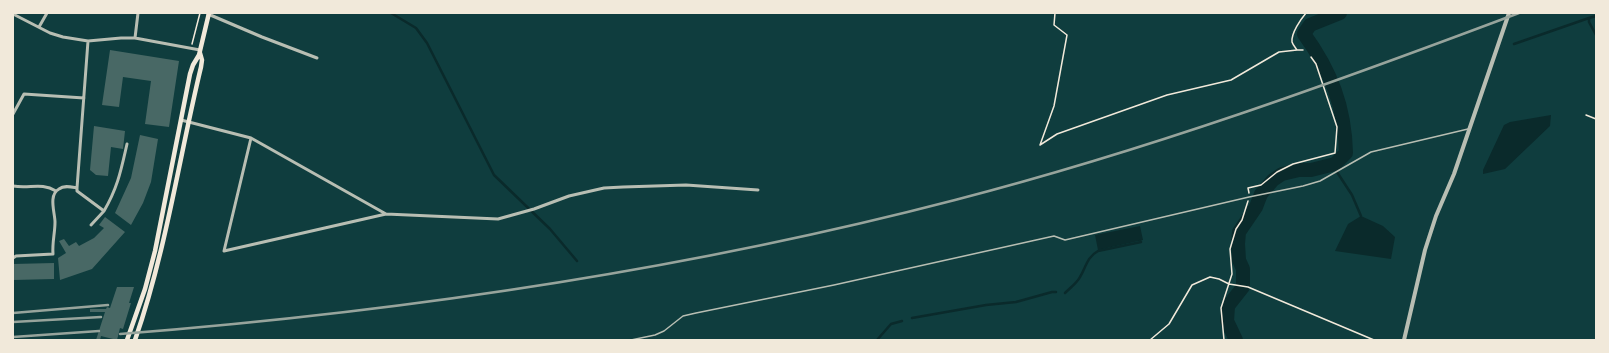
<!DOCTYPE html>
<style>
body{margin:0}
#map{position:relative;width:1609px;height:353px;overflow:hidden;background:#0f3d3e;font-family:"PT Sans",sans-serif}
canvas{display:block}
.frame{position:absolute;inset:0;border:14px solid #f1e9da;pointer-events:none}
</style>
<div id="map">
<canvas width="1609" height="353"></canvas>
<div class="frame"></div>
</div>
<script>
const g = document.querySelector('canvas').getContext('2d');
g.lineJoin = 'round';
function paint(path, color) { g.fillStyle = color; g.fill(path, 'evenodd'); }
function strokePath(path, color, width, dash) { g.strokeStyle = color; g.lineWidth = width; g.lineCap = dash ? 'butt' : 'round'; g.setLineDash(dash || []); g.stroke(path); }
paint(new Path2D(`
 M1551,115L1550,126L1505,169L1483,174V170L1504,125L1510,122Z
 M1361,216L1383,226L1395,237L1391,259L1335,251L1348,224Z
 M1140,226L1143,240L1098,250L1095,235Z`), '#0a2a2b');
strokePath(new Path2D(`
 M391,13L416,28L427,43L494,175L550,229L577,261
 M1596,16L1589,18V22L1596,35
 M1514,44L1589,18
 M1335,164V169L1352,195L1361,216
 M1065,293C1070,288 1077,283 1080,277C1086,267 1087,257 1098,251L1141,242L1140,241
 M912,318L986,305L1016,302L1052,292H1056
 M877,340L891,324L902,321`), '#0a2a2b', 2.5);
strokePath(new Path2D(`
 M1236,340L1227,321L1228,306L1243,287V269L1239,260L1238,244L1239,232L1256,207L1261,194L1273,180L1282,174L1299,170H1311L1335,164L1346,153C1345,107 1331,71 1304,34L1310,25L1340,13`), '#0a2a2b', 14);
paint(new Path2D(`
 M110,50L179,61L169,127L145,124L151,81L123,77L119,107L102,105Z
 M94,126L125,131L123,149L111,147L108,176L96,175L90,170Z
 M140,135L158,139L151,182L143,203L131,225L115,213L131,178Z
 M105,217L125,232L92,269L60,280L58,258L66,253L59,241L64,239L69,246L76,242L79,246L94,238L104,228L99,225Z
 M54,263V279L13,280V264Z
 M117,287H134L129,303H131L123,329L120,328L117,340L101,336L100,340H96L105,312H90V309H106L107,307L110,308Z`), '#486865');
strokePath(new Path2D(`
 M192,44L200,13
 M1303,50H1297C1295,47 1293,45 1292,42C1291,33 1301,19 1306,13
 M1586,115L1596,119
 M1040,145L1057,134L1167,95L1231,80L1279,52L1297,50
 M1040,145L1054,106L1067,35L1054,25L1055,13
 M1249,193L1248,188L1261,185L1277,172L1293,164L1335,153L1337,127L1316,64L1311,57
 M1150,340L1169,324L1192,285L1210,277L1219,279L1229,284L1248,287L1374,340
 M1224,340L1221,308L1232,274L1230,249L1236,229L1242,220L1248,201`), '#f1e9da', 1.5);
strokePath(new Path2D(`
 M631,340L655,335L664,331L683,316L696,313L834,285L1054,236L1065,240L1249,197L1303,186L1320,181L1371,152L1468,129`), '#b8beb3', 1.5);
strokePath(new Path2D(`
 M13,14L50,33L63,37L88,41L121,38H135L200,50
 M208,14L262,37L317,58
 M39,27L47,13
 M135,38L138,13
 M13,114L24,94L84,98
 M181,120L251,138L386,214L498,219L534,209L569,196L604,188L623,187L686,185L758,190
 M251,138L224,251L386,214
 M13,186C30,189 41,182 56,191
 M77,188L88,41
 M77,188V191L104,211L91,225
 M104,211C118,187 121,170 127,144
 M13,258L16,256L53,254C52,243 55,233 55,222C55,213 48,195 59,189C64,185 71,187 77,188`), '#b8beb3', 3);
strokePath(new Path2D(`
 M1404,340L1425,250L1436,216L1454,174L1509,13`), '#b8beb3', 4);
strokePath(new Path2D(`
 M127,340L145,289L155,251L190,74L193,65L199,55L209,13
 M135,340C166,251 179,158 201,67L202,60L200,53`), '#f1e9da', 4.5);
strokePath(new Path2D(`
 M13,313L108,305
 M13,322L101,317
 M120,334C401,312 682,271 955,200C1148,150 1333,83 1519,13
 M13,337L99,331`), '#97a49c', 2.5);
</script>
